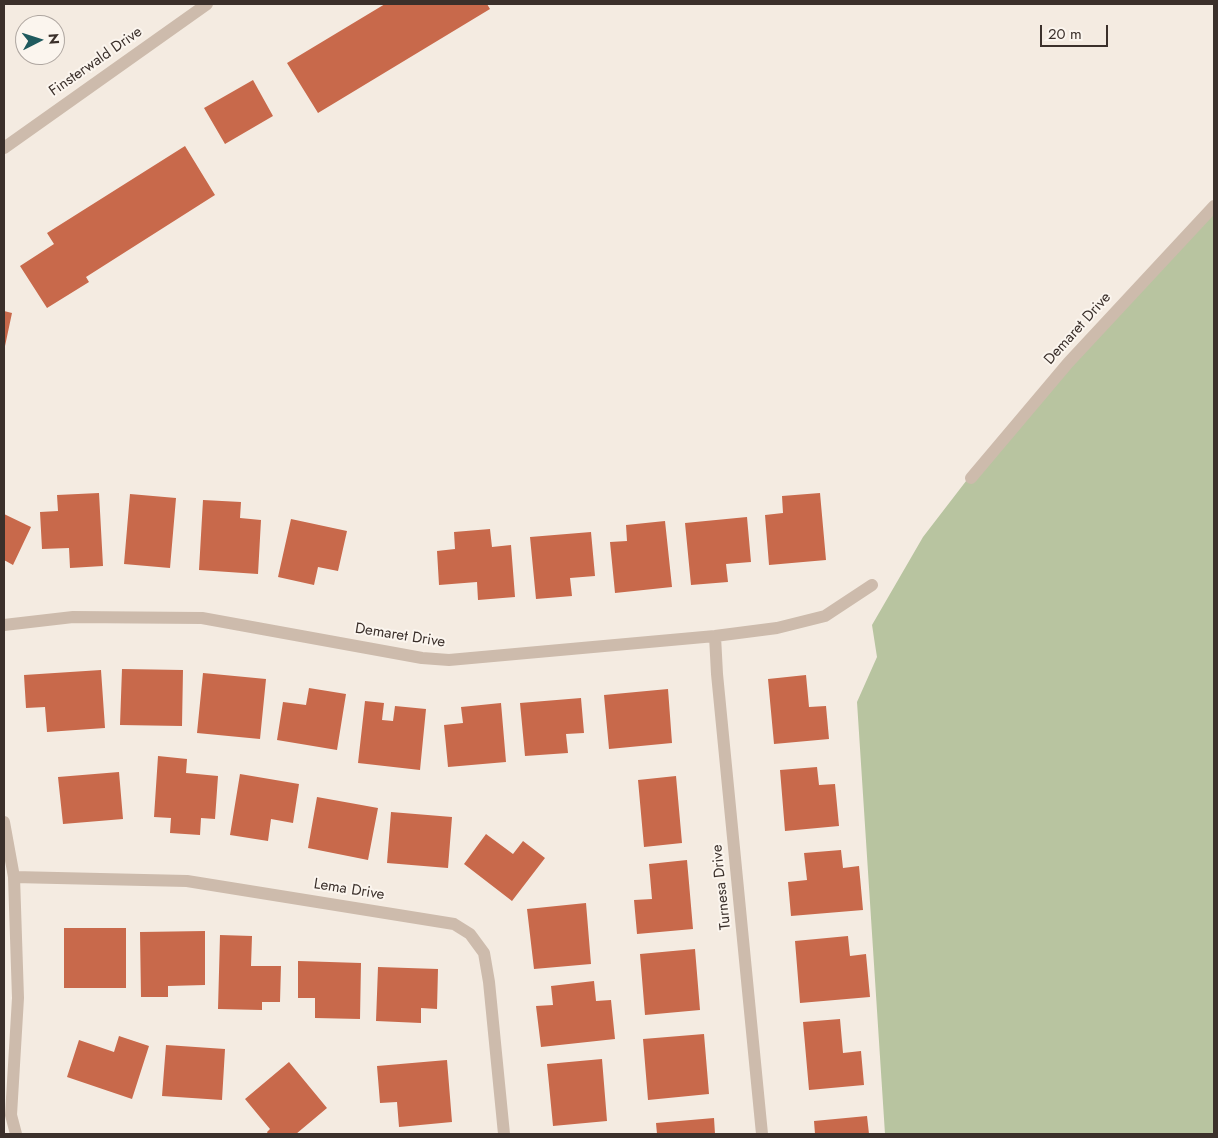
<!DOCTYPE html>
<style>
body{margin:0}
#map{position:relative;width:1218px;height:1138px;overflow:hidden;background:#f4ebe1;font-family:Jost,sans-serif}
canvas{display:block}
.frame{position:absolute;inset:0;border:5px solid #3b302b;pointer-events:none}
.north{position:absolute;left:15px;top:15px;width:50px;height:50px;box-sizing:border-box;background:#fbf5ee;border:1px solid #aea6a0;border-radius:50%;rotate:85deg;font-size:14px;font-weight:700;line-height:20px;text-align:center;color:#3b302b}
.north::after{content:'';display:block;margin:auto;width:18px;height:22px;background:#1f5a5e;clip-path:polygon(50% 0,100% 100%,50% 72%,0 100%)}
.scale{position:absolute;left:1040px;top:25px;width:68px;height:22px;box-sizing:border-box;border:2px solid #3b302b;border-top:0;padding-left:6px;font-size:15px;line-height:18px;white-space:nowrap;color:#3b302b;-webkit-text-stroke:4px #fbf5ee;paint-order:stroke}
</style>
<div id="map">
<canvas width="1218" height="1138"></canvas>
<div class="frame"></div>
<div class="north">N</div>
<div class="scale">20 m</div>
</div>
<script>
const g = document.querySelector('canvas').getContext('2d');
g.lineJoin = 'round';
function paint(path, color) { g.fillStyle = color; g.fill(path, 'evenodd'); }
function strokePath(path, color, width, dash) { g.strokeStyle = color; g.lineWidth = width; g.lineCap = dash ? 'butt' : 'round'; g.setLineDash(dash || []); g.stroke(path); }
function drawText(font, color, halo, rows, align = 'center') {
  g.font = font + ' Jost,sans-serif'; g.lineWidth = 4; g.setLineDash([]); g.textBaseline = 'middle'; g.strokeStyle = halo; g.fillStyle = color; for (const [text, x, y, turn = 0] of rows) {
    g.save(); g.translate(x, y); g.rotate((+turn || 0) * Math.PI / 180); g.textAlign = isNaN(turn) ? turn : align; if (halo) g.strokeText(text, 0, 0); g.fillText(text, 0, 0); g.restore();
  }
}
paint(new Path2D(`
 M1214,204V1134H885L857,702L877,657L872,625L923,537L973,472Z`), '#b8c4a0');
paint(new Path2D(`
 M385,4H487L490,9L318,113L287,63Z
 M253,80L273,116L225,144L204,108Z
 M185,146L215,195L86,277L89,282L47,308L20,266L54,244L47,233Z
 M4,311L12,313L5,346H4Z
 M99,493L103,566L70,568L69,548L42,549L40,512L58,511L57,495Z
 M820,493L826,560L769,565L765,515L783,513L782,496Z
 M130,494L176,498L170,568L124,564Z
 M203,500L241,502L240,518L261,520L258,574L199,570Z
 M4,514L31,527L13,565L4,560Z
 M747,517L751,562L726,564L728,582L691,585L685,523Z
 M291,519L347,531L338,571L318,567L314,585L278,577Z
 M665,521L672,587L615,593L610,542L627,541L626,525Z
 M490,529L492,547L511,545L515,597L478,600L477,582L439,585L437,551L455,549L454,532Z
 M591,532L595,576L570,578L572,596L536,599L530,537Z
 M122,669L183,670L182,726L120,725Z
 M101,670L105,728L47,732L45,707L26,708L24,675Z
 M203,673L266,679L260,739L197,733Z
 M806,675L809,707L826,706L829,739L774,744L768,679Z
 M309,688L346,694L337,750L277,740L283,702L306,705Z
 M668,689L672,743L609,749L604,695Z
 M581,698L584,733L566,734L568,753L525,756L520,703Z
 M365,701L384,703L382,720L393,721L395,706L426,709L420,770L358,763Z
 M501,703L506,762L448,767L444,725L463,723L461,707Z
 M158,756L187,759L186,773L218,776L215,819L201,818L200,835L170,833L171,818L154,817Z
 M817,767L819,785L835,784L839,826L785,831L780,770Z
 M119,772L123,819L63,824L58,777Z
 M240,774L299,784L293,823L271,819L268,841L230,835Z
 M676,776L682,843L644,847L638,780Z
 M317,797L378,808L368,860L308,848Z
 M391,812L452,817L448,868L387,863Z
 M486,834L513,854L523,841L545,858L512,901L464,864Z
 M841,850L843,868L859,866L863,910L791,916L788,882L807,880L804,853Z
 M687,860L693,929L637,934L634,900L652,899L649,864Z
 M586,903L591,964L534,969L527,909Z
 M64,928H126V988H64Z
 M205,931V985L168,986V997H141L140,932Z
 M220,935L252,936L251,966H281L280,1002H262V1010L218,1009Z
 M848,936L850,956L866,954L870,997L800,1003L795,941Z
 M695,949L700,1010L645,1015L640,954Z
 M298,961L361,963L360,1019L315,1018V998H298Z
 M378,967L438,969L437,1009L421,1008V1023L376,1021Z
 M594,981L596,1001L611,1000L615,1039L541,1047L536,1006L553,1005L551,986Z
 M840,1019L843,1053L861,1051L864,1085L809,1090L803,1022Z
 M704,1034L709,1094L648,1100L643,1039Z
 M119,1036L149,1046L132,1099L67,1077L79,1040L114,1052Z
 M166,1045L225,1049L222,1100L162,1096Z
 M602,1059L607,1121L553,1126L547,1064Z
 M447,1060L452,1122L399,1127L397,1102L380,1103L377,1066Z
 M289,1062L327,1108L296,1134H268L267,1132L270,1129L245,1099Z
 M867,1116L869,1134H815L814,1121Z
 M714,1118L715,1134H657L656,1123Z`), '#c8694b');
strokePath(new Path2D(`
 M4,148L207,4
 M971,478L1068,363L1214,206
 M4,625L73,617L202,618L422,658L449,660L715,636L777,628L825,616L872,585
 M715,636L717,674L762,1134
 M4,822L14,877L18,998L11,1115L16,1134
 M14,877L187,881L454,924L470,934L484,953L489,982L504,1134`), '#cdbbac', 12);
drawText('15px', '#3b302b', '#fbf5ee', [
 ["Finsterwald Drive",96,62,-35],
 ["Demaret Drive",1078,329,-48],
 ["Demaret Drive",400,636,9],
 ["Turnesa Drive",722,887,-96],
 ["Lema Drive",349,890,9]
]);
</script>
